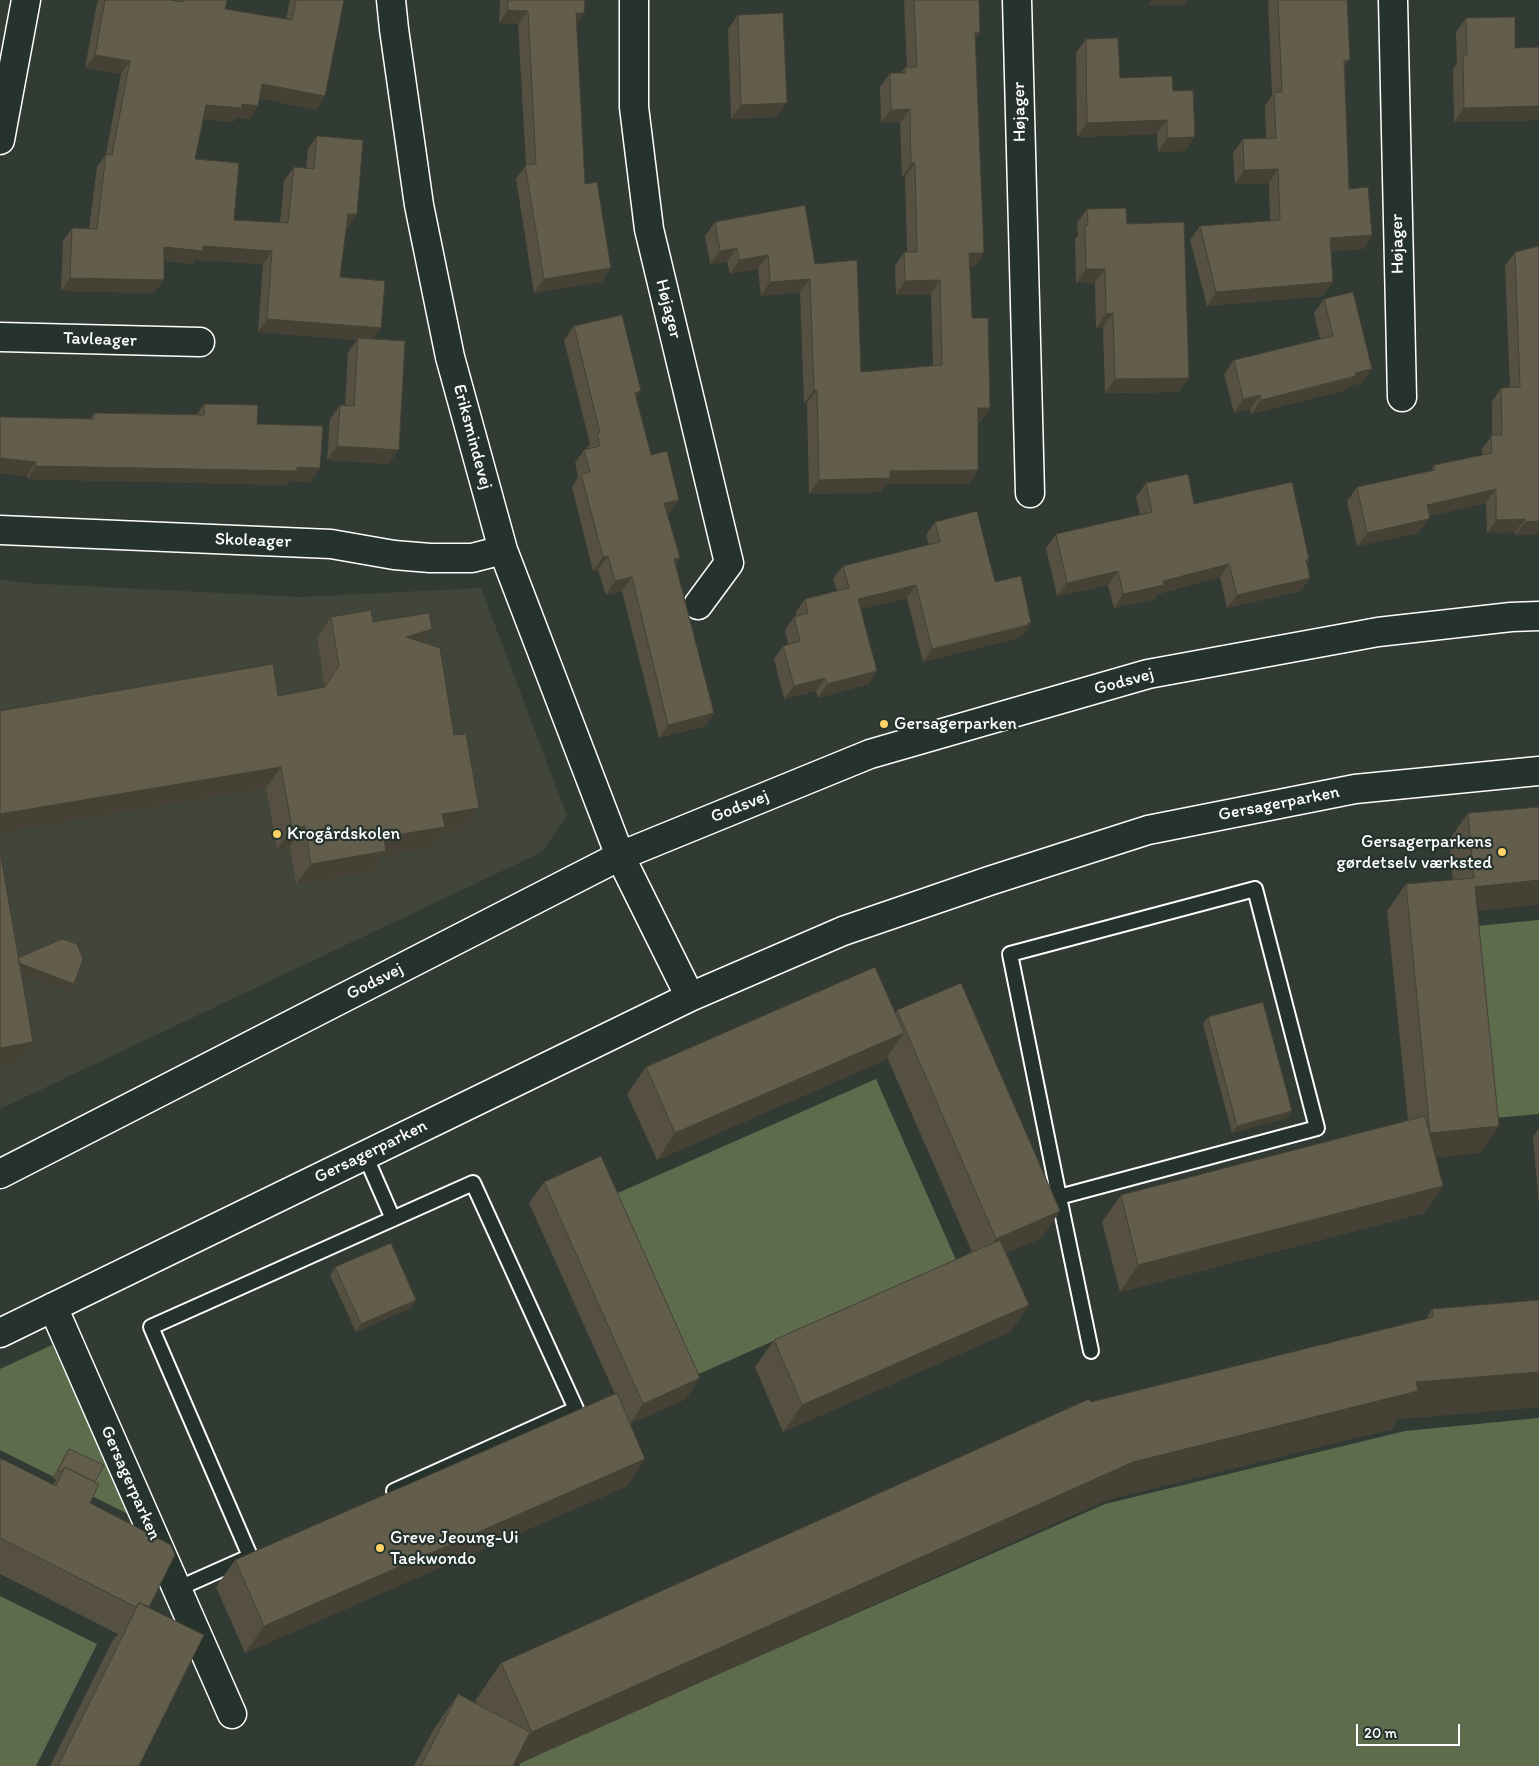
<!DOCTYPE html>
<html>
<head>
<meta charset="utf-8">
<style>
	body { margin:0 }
	#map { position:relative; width:1539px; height:1766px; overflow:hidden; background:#323b33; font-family:Itim,sans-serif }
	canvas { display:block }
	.scale { position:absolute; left:1356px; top:1724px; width:104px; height:22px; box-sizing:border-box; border:2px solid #fff; border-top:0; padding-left:6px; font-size:15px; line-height:18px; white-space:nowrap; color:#fff; -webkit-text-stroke:4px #26332d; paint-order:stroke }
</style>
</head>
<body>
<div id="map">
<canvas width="1539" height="1766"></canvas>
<div class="scale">20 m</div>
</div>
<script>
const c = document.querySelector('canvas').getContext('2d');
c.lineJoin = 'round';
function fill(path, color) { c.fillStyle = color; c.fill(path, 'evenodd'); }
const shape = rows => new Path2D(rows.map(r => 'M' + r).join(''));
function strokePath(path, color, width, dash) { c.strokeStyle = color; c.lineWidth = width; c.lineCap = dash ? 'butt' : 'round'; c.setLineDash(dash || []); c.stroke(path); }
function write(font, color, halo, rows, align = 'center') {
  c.font = font + ' Itim,sans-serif'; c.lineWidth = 4.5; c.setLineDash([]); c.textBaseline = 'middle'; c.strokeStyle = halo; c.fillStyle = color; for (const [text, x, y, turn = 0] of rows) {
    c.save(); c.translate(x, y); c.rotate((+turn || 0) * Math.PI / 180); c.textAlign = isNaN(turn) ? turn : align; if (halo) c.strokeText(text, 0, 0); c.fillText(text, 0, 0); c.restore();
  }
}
fill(shape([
	[0,579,24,583,300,597,481,588,567,816,542,852,0,1109]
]), '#41453a');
fill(shape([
	[1539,920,1539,1114,1494,1118,1476,926],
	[876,1079,956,1260,692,1377,611,1196],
	[52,1345,132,1516,0,1450,0,1369],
	[1539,1418,1539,1766,519,1766,521,1761,1105,1504,1405,1431],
	[0,1596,97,1644,36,1766,0,1766]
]), '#5e6c4e');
const lane = shape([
	[1255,889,1317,1128,1059,1197,1010,954,1255,889],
	[365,1155,393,1219],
	[1059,1197,1091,1351],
	[250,1556,151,1327,473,1183,576,1409,394,1491],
	[177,1589,249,1557]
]);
const street = shape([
	[391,0,394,29,419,205,450,357,503,550,620,856,690,997],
	[634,0,634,107,649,229,729,563,698,605],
	[1017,0,1030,493],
	[1393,0,1402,397],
	[0,140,26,0],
	[0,337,200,342],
	[0,530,331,544,394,555,430,558,472,558,503,550],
	[53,1307,232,1714],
	[0,1333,690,997,843,931,989,881,1148,830,1355,789,1539,771]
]);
const secondary = shape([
	[0,1174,620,856,870,754,1148,674,1378,632,1511,617,1539,616]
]);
strokePath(lane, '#fff', 18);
strokePath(street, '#fff', 31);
strokePath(secondary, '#fff', 31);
strokePath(lane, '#26332d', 14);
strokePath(street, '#26332d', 28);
strokePath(secondary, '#26332d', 28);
fill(shape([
	[99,0,171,0,177,1,177,0,227,0,225,9,286,19,290,0,344,0,325,96,316,110,259,98,258,106,249,119,236,117,233,122,203,119,195,159,234,220,280,223,284,181,294,167,306,168,308,149,317,136,348,228,346,227,340,277,381,328,373,339,389,464,327,460,330,419,340,405,345,406,348,352,357,340,258,332,263,264,196,260,193,264,164,261,154,293,61,291,63,241,72,228,89,229,97,167,106,154,121,74,85,68,97,3],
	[500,0,585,0,576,25,585,184,602,282,534,293,516,179,526,165,518,24,499,23],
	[904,0,979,0,980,33,975,39,975,266,970,266,972,318,981,422,978,422,978,470,969,484,886,484,881,492,809,494,807,403,804,403,800,292,761,296,758,269,730,274,727,262,710,264,705,236,715,222,815,264,861,372,933,366,931,294,896,295,895,266,904,252,907,252,905,177,902,177,900,123,881,123,880,87,890,73,901,73,905,67,907,67],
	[1268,0,1347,0,1345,67,1349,189,1372,235,1363,249,1331,251,1323,296,1207,306,1190,240,1200,226,1270,221,1269,183,1235,184,1233,153,1243,139,1266,138,1265,106,1272,95],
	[738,15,777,117,731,119,728,29],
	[1466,18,1515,48,1538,120,1454,122,1453,69,1457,63,1456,32],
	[1086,39,1120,78,1173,91,1185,151,1158,152,1157,134,1077,137,1076,53],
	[1087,209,1127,224,1189,378,1179,392,1105,393,1103,327,1096,328,1095,283,1076,283,1075,239,1078,235,1077,223],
	[1515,252,1539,534,1515,535,1515,532,1487,533,1486,503,1429,516,1418,533,1357,546,1347,501,1357,487,1431,471,1434,465,1482,455,1482,449,1492,435,1492,402,1501,388,1510,388,1505,266],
	[1324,299,1362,383,1349,386,1346,390,1251,414,1250,409,1234,413,1224,374,1234,360,1320,339,1314,313],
	[574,326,641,391,636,398,651,455,679,500,669,513,667,514,675,564,714,713,705,726,659,738,622,591,606,595,598,570,593,571,572,487,578,477,575,463,584,450,588,449,587,447,590,444,564,340],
	[204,404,257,424,320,468,310,482,290,481,287,485,27,479,27,476,0,473,0,417,90,419,94,413,197,414],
	[1146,483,1194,504,1309,559,1307,563,1310,578,1300,591,1227,608,1220,577,1158,594,1155,599,1114,608,1108,585,1057,596,1046,548,1056,534,1140,515,1136,497],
	[935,522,995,582,1031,623,1022,636,1019,638,923,662,907,598,860,609,877,671,868,684,818,698,816,691,784,699,774,659,783,646,788,644,785,630,794,617,796,616,796,612,805,599,837,591,833,579,843,566,929,545,926,535],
	[331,617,432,629,423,643,464,829,441,833,430,848,383,856,372,872,296,884,290,846,277,849,266,788,278,696,325,687,317,638],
	[1468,813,1499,1126,1480,1153,1436,1157,1443,1186,1424,1213,1120,1292,1102,1222,1121,1195,1408,1121,1387,911,1406,884,1453,880,1449,840],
	[897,1010,1060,1211,1041,1238,1006,1253,1029,1305,1010,1332,783,1432,755,1367,774,1340,972,1252,887,1057,885,1060,657,1160,627,1094,646,1067,895,1014],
	[1208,1017,1287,1118,1232,1133,1203,1024],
	[1539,1128,1539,1206,1533,1137],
	[544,1182,686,1399,630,1424,645,1459,627,1486,245,1653,216,1587,235,1560,615,1394,529,1203],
	[335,1267,416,1300,411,1308,356,1332,330,1275],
	[1539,1300,1539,1407,1398,1419,1392,1429,1106,1500,514,1766,414,1766,432,1732,458,1694,476,1704,475,1701,501,1663,1091,1402,1426,1319,1432,1309],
	[69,1449,95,1482,90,1503,149,1607,139,1766,50,1766,113,1640,118,1634,0,1574,0,1458,53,1485,56,1480,53,1478,64,1456]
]), '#555041');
fill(shape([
	[1151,0,1188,0,1184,6,1148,5],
	[508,10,528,11,518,24,499,23],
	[576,13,584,13,575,27],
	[975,33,980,33,970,46],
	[95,55,130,61,121,74,85,68],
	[1350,60,1340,74,1344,61],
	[262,84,325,96,316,110,253,97],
	[787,103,777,117,731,119,741,105],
	[242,104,258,106,249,119,236,117,233,122,197,119,206,105],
	[1539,106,1539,118,1538,120,1454,122,1464,108],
	[910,109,900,123,881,123,891,110],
	[1167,120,1157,134,1077,137,1087,123],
	[1195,137,1185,151,1158,152,1167,138],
	[911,163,915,163,905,177,902,177],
	[1278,169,1269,183,1235,184,1244,170],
	[348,214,357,214,348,228,338,227],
	[1372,235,1363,249,1320,252,1330,238],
	[203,246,272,251,263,264,196,260,193,264,155,260,164,247],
	[737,248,727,262,710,264,720,251],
	[969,253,984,253,975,266,959,267],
	[768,255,758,269,730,274,739,260],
	[611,268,602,282,534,293,544,279],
	[1086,269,1105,269,1095,283,1076,283],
	[70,278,164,280,154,293,61,291],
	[810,279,800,292,761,296,770,282],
	[940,280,931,294,896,295,905,281],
	[1333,282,1323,296,1207,306,1216,292],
	[1113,313,1103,327,1096,328,1106,314],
	[267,319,381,328,372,341,358,338,357,340,258,332],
	[1372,369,1362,383,1349,386,1346,390,1251,414,1261,400],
	[1189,378,1179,392,1105,393,1115,379],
	[814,390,817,390,807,403,804,403],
	[641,391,632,405,635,393],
	[1260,395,1250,409,1234,413,1243,399],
	[978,408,990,408,981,422,968,422],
	[337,446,399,450,389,464,327,460],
	[0,458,36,462,27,476,0,473],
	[36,466,297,467,320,468,310,482,290,481,287,485,27,479],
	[978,470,969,484,886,484,881,492,809,494,819,480,890,471],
	[1496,489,1486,503,1417,519,1427,505],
	[679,500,669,513,655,517,664,503],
	[1430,518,1418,533,1357,546,1367,533],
	[1525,519,1515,532,1487,533,1496,520],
	[1539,521,1539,534,1515,535,1525,522],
	[608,556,598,570,593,571,603,557],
	[680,558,670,572,674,559],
	[1229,564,1220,577,1158,594,1155,599,1114,608,1123,594,1163,581],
	[1118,571,1108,585,1057,596,1067,583],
	[632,577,622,591,606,595,615,581],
	[1310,578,1300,591,1227,608,1237,595],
	[916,585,907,598,848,612,858,599],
	[1031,623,1022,636,1019,638,923,662,932,649],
	[432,629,418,650,406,637],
	[877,671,868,684,818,698,827,684],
	[825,678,816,691,784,699,794,686],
	[714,713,705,726,659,738,668,725],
	[281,767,266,788,0,833,0,814],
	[479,808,464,829,441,833,430,848,383,856,372,872,296,884,311,864,384,837,442,814],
	[305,826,290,846,277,849,292,828],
	[1539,880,1539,905,1456,913,1475,887],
	[12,961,74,984,69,991,7,968],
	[904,1033,885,1060,657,1160,675,1133],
	[33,1042,18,1063,0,1066,0,1048],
	[1292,1111,1287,1118,1232,1133,1237,1126],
	[1499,1126,1480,1153,1412,1160,1430,1133],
	[1443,1186,1424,1213,1120,1292,1138,1265],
	[1060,1211,1041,1238,978,1265,996,1239],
	[416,1300,411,1308,356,1332,361,1324],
	[1029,1305,1010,1332,783,1432,802,1405],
	[1539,1372,1539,1407,1398,1419,1392,1429,1106,1500,514,1766,509,1766,532,1732,1133,1462,1416,1382],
	[700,1378,686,1399,629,1425,643,1404],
	[645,1459,627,1486,245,1653,264,1626]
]), '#454135');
const building = shape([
	[105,0,171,0,183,2,184,0,227,0,225,9,292,20,296,0,344,0,325,96,262,84,258,106,242,104,242,108,206,105,195,159,239,163,234,220,288,223,294,167,314,169,317,136,363,140,357,214,348,214,340,277,385,281,381,328,267,319,272,251,203,246,203,251,164,247,164,280,70,278,72,228,97,229,106,154,112,155,130,61,95,55,105,0],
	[508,0,585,0,584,13,576,13,585,184,597,182,611,268,544,279,525,165,536,164,528,11,508,10,508,0],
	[914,0,979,0,980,33,975,33,984,253,969,253,972,318,988,318,990,408,978,408,978,470,890,471,890,478,819,480,817,390,814,390,810,279,770,282,768,255,739,260,737,248,720,251,715,222,805,205,815,264,857,260,861,372,942,365,940,280,905,281,904,252,917,252,915,163,911,163,910,109,891,110,890,73,906,73,905,67,917,67,914,0],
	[1278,0,1347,0,1350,60,1344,61,1349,189,1368,187,1372,235,1330,238,1333,282,1216,292,1200,226,1280,220,1278,169,1244,170,1243,139,1276,138,1274,92,1282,92,1278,0],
	[783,13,787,103,741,105,738,15,783,13],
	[1515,17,1515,48,1539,47,1539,106,1464,108,1463,55,1467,55,1466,18,1515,17],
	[1118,38,1120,78,1172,76,1173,91,1193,90,1195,137,1167,138,1167,120,1087,123,1086,39,1118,38],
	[1126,208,1127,224,1184,222,1189,378,1115,379,1113,313,1106,314,1105,269,1086,269,1085,225,1088,225,1087,209,1126,208],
	[1539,246,1539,521,1525,522,1525,519,1496,520,1496,489,1427,505,1430,518,1428,519,1367,533,1357,487,1435,470,1434,465,1492,453,1491,435,1502,435,1501,388,1520,387,1515,252,1539,246],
	[1353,292,1372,369,1355,373,1356,376,1261,400,1260,395,1243,399,1234,360,1333,336,1324,299,1353,292],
	[622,315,641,391,635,393,651,455,667,451,679,500,664,503,680,558,674,559,714,713,668,725,632,577,615,581,608,556,603,557,581,474,590,472,584,450,600,446,597,433,600,433,574,326,622,315],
	[358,338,405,341,399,450,337,446,340,405,354,406,358,338],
	[204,404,258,405,257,424,323,426,320,468,297,467,297,471,36,466,36,462,0,458,0,417,94,419,94,413,204,415,204,404],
	[1188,474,1194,504,1292,482,1309,559,1306,560,1310,578,1237,595,1229,564,1163,581,1164,585,1123,594,1118,571,1067,583,1056,534,1152,512,1146,483,1188,474],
	[977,511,995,582,1021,576,1031,623,1028,623,1028,625,932,649,916,585,858,599,877,671,827,684,825,678,794,686,783,646,800,641,794,617,808,613,805,599,849,588,843,566,940,542,935,522,977,511],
	[371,610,373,622,429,613,432,629,406,637,440,648,454,735,466,734,479,808,442,814,445,827,384,837,386,851,311,864,305,826,292,828,281,767,0,814,0,711,273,664,278,696,325,687,339,666,331,617,371,610],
	[1539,807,1539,880,1475,887,1499,1126,1430,1133,1406,884,1474,878,1468,813,1539,807],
	[0,851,33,1042,0,1048,0,851],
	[62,939,77,944,83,959,74,984,19,963,18,958,62,939],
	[875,967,904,1033,675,1133,646,1067,875,967],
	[961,983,1060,1211,996,1239,897,1010,961,983],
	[1263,1002,1292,1111,1237,1126,1208,1017,1263,1002],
	[1425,1116,1443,1186,1138,1265,1121,1195,1425,1116],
	[601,1156,700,1378,643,1404,544,1182,601,1156],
	[1000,1240,1029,1305,802,1405,774,1340,1000,1240],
	[391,1243,416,1300,361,1324,335,1267,391,1243],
	[1539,1300,1539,1372,1416,1382,1418,1391,1133,1462,532,1732,501,1663,1089,1399,1091,1402,1433,1317,1432,1309,1539,1300],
	[617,1393,645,1459,264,1626,235,1560,617,1393],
	[69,1449,104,1465,95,1482,65,1467,61,1472,58,1471,69,1449],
	[0,1458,56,1486,65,1467,99,1484,90,1503,171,1545,175,1555,149,1607,139,1603,136,1607,0,1538,0,1458],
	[139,1603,204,1635,139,1766,58,1766,139,1603],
	[458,1694,530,1732,513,1766,421,1766,458,1694]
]);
fill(building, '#635d4c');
strokePath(building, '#454135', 1);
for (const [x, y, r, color] of [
	[884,724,5,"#ffd166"],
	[277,834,5,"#ffd166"],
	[1502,852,5,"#ffd166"],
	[380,1548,5,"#ffd166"]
]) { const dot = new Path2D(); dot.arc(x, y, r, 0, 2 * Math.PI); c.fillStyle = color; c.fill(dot); strokePath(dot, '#26332d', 2); }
write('18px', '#fff', '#26332d', [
	["Højager",1020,112,-91],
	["Højager",1398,244,-91],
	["Højager",668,309,76],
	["Tavleager",100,340,2],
	["Eriksmindevej",472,437,75],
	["Skoleager",253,541,2],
	["Godsvej",1124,682,-15],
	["Gersagerparken",1279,804,-11],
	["Godsvej",740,807,-22],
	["Godsvej",375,982,-27],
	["Gersagerparken",371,1152,-26],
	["Gersagerparken",130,1483,66]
]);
write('18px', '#fff', '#26332d', [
	["Gersagerparken",894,724],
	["Krogårdskolen",287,834],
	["Gersagerparkens",1492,842,"right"],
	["gørdetselv værksted",1492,863,"right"],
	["Greve Jeoung-Ui",390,1538],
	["Taekwondo",390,1559]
], 'left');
</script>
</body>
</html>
